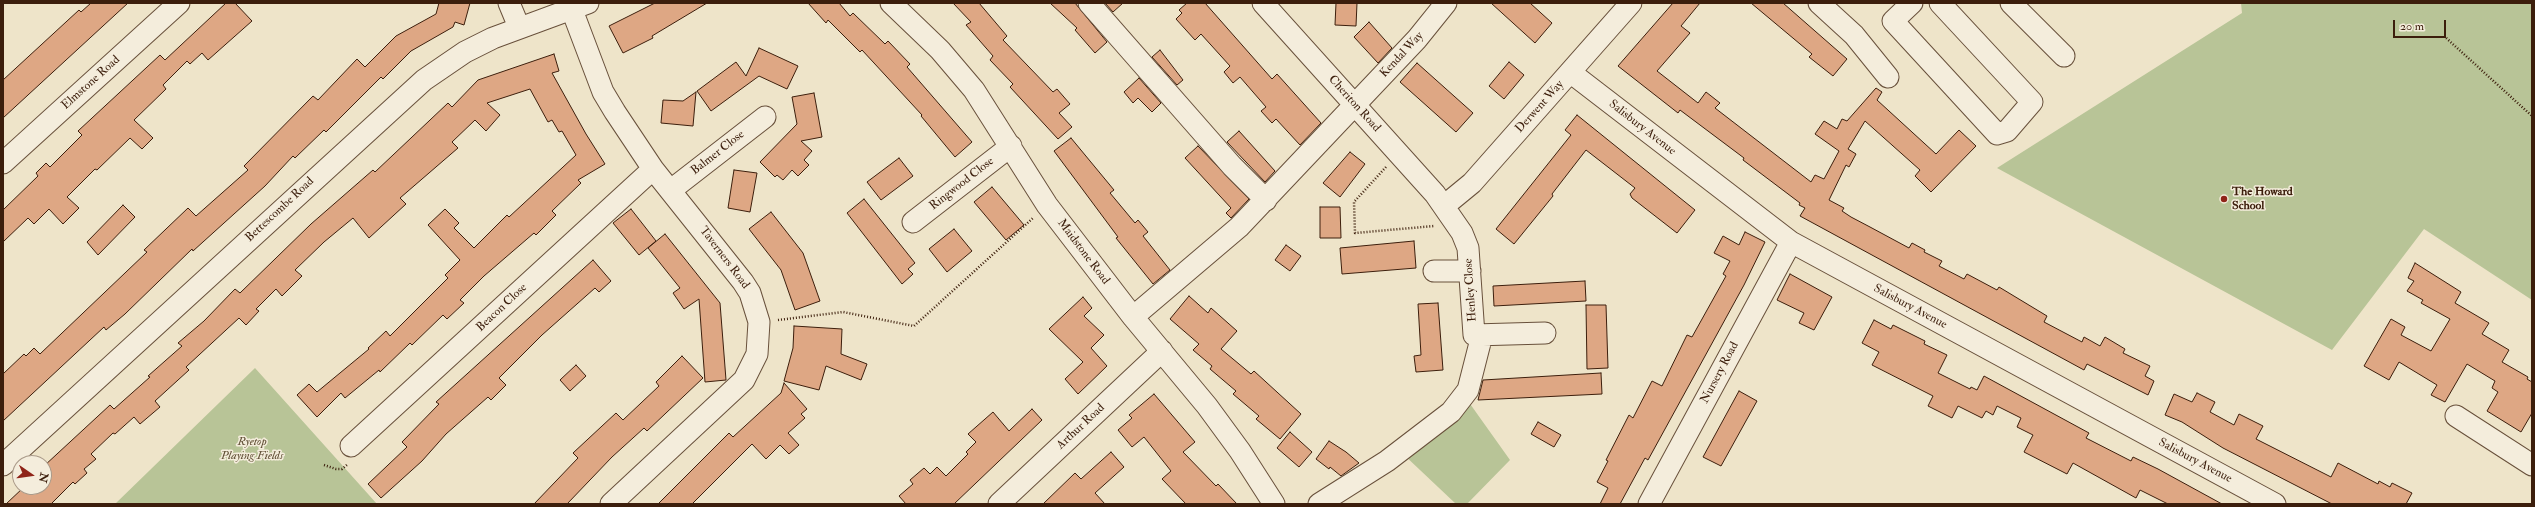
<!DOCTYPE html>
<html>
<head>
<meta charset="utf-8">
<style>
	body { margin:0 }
	#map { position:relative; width:2535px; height:507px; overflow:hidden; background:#eee4c9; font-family:"IM FELL Double Pica",serif }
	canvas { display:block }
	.frame { position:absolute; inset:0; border:4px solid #3c1e0c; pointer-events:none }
	.north { position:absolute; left:12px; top:455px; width:40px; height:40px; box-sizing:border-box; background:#f4eddc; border:1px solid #aa9a89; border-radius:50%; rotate:103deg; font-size:11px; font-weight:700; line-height:16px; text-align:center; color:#3c1e0c }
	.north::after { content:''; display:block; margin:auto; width:14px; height:18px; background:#8f2418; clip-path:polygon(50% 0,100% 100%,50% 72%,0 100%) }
	.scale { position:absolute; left:2393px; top:20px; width:53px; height:18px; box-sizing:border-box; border:2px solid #3c1e0c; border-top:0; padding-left:5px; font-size:12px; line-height:14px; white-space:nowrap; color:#3c1e0c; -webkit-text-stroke:3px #f4eddc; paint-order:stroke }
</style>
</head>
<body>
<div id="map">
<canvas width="2535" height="507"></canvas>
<div class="frame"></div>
<div class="north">N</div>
<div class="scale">20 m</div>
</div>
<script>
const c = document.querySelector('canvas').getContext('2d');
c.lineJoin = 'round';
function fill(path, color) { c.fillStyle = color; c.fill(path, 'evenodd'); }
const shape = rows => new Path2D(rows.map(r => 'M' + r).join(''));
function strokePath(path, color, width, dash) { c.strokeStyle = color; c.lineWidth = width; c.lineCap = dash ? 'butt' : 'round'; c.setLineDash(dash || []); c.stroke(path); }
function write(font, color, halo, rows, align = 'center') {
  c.font = font + ' "IM FELL Double Pica",serif'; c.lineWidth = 3; c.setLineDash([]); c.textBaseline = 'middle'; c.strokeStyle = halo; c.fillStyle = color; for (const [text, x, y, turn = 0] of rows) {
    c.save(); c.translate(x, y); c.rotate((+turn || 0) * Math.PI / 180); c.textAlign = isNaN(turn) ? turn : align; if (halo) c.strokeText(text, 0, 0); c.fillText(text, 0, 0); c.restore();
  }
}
fill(shape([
	[2241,3,2532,3,2532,300,2424,229,2332,350,1997,168,2242,13],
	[255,368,377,504,115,504],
	[1468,401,1510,460,1467,504,1456,504,1402,453]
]), '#b8c497');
const building = shape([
	[91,3,128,3,3,118,3,80,79,10,81,12,91,3],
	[226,3,235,3,252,21,208,60,202,53,190,64,187,61,163,85,166,89,134,120,153,138,142,149,130,138,97,170,95,169,67,197,79,208,63,224,49,209,34,224,28,218,3,242,3,210,38,176,36,173,46,163,50,167,82,135,78,131,160,55,165,60,226,3],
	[439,3,470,3,464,25,455,22,453,27,411,51,383,79,381,77,326,132,324,130,295,158,293,156,265,186,193,251,192,249,125,314,106,330,104,327,3,421,3,374,24,354,26,356,34,348,40,354,147,252,144,250,188,208,196,216,248,170,244,166,313,96,318,100,357,59,365,67,396,36,436,14,439,3],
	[655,3,707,3,652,36,653,38,623,53,609,26,655,3],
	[808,3,839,3,850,16,853,13,885,44,888,41,910,64,907,67,972,142,955,157,921,116,922,115,862,50,860,52,828,20,826,23,808,3],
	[953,3,979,3,1007,36,1003,40,1053,92,1057,89,1070,104,1059,113,1072,127,1058,139,1010,87,1013,84,990,60,993,56,966,25,971,22,953,3],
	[1050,3,1075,3,1107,42,1095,53,1075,30,1077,28,1050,3],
	[1105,3,1123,3,1113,12,1105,3],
	[1187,3,1205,3,1272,79,1277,74,1321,123,1300,145,1276,119,1272,123,1261,111,1266,107,1240,77,1233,83,1224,72,1230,66,1201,34,1195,40,1176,19,1182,13,1179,10,1187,3],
	[1336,3,1357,3,1356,26,1335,25,1336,3],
	[1491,3,1530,3,1552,23,1535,43,1491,3],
	[1673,3,1700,3,1681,26,1690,33,1657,71,1698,103,1706,92,1720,103,1715,108,1811,182,1815,175,1824,179,1839,151,1815,134,1824,121,1837,129,1842,119,1847,121,1876,88,1882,92,1877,100,1936,154,1959,130,1976,146,1931,192,1915,176,1920,170,1865,121,1848,149,1856,154,1849,167,1846,165,1829,200,1844,208,1842,211,1851,217,1870,227,1909,248,1912,243,1925,250,1924,252,1942,261,1939,266,1964,279,1967,274,1997,290,1999,287,2047,316,2044,322,2082,342,2084,337,2100,346,2105,337,2125,349,2123,353,2150,366,2145,376,2154,381,2148,395,2087,364,2084,370,1800,216,1805,208,1799,205,1800,203,1743,160,1744,158,1680,110,1678,113,1618,66,1673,3],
	[1751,3,1783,3,1847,59,1833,76,1809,57,1812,54,1751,3],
	[1369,22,1392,48,1378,63,1354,37,1369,22],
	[759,48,798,66,787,89,759,76,711,111,697,91,736,62,746,76,759,48],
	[1160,50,1183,80,1177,85,1152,57,1160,50],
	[554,54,559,71,552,73,586,134,605,164,578,180,581,183,552,211,556,215,536,235,534,233,484,276,460,300,464,303,447,319,443,315,412,345,410,343,380,372,379,370,345,398,341,393,317,417,297,395,309,384,317,392,369,349,368,348,386,331,390,336,448,278,445,275,460,260,428,225,445,209,459,223,454,228,474,248,507,215,509,217,576,155,562,131,559,132,552,120,548,122,530,89,487,103,500,115,486,131,475,120,452,142,458,148,400,198,406,204,369,238,353,218,324,242,295,270,302,276,282,296,276,289,256,309,259,311,246,325,239,318,186,367,189,370,155,401,160,407,140,424,134,417,115,434,113,433,91,454,96,459,84,469,87,473,75,484,73,482,51,504,6,504,24,487,44,487,44,466,110,405,114,409,150,377,148,376,182,346,178,343,204,321,235,289,240,293,311,224,373,170,375,172,448,103,452,107,478,80,554,54],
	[1509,62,1524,75,1504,99,1489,86,1509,62],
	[1417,63,1473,113,1456,132,1400,82,1417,63],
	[1139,78,1161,103,1152,112,1138,98,1133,103,1124,92,1139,78],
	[696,92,693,126,661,123,663,100,683,101,696,92],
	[814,93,822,137,801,141,812,151,804,160,809,165,798,176,792,170,783,180,777,175,775,177,760,162,797,124,792,97,814,93],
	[1577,115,1695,210,1677,233,1632,198,1630,194,1635,188,1586,150,1552,194,1553,196,1514,244,1496,229,1571,135,1565,130,1577,115],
	[1239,131,1275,171,1265,182,1227,142,1239,131],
	[1071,138,1114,190,1110,193,1135,223,1138,220,1148,232,1143,236,1170,270,1153,284,1116,238,1118,237,1054,151,1071,138],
	[1198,146,1249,199,1231,218,1226,213,1231,208,1185,158,1198,146],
	[1350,152,1365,164,1340,197,1323,183,1350,152],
	[899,158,913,176,881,200,867,182,899,158],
	[734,170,757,173,750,212,728,208,734,170],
	[992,187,1024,225,1006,240,974,202,992,187],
	[864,199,915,263,908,269,913,274,902,284,847,213,864,199],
	[123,205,135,217,98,255,87,242,123,205],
	[1320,207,1340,207,1341,238,1320,238,1320,207],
	[631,209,656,241,639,255,613,223,631,209],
	[771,212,803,253,820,301,795,310,781,270,749,229,771,212],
	[954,229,972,251,947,272,929,249,954,229],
	[1745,232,1765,242,1744,285,1648,460,1645,458,1620,504,1600,504,1608,488,1597,482,1608,461,1606,460,1629,415,1633,418,1652,381,1662,386,1687,335,1692,337,1726,276,1723,274,1730,261,1714,253,1723,236,1739,245,1745,232],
	[665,234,720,303,726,380,705,382,699,299,684,309,673,293,680,288,648,248,665,234],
	[1414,241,1416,268,1342,274,1340,248,1414,241],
	[1286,245,1301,256,1290,271,1275,260,1286,245],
	[593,260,611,281,599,292,595,288,542,335,499,378,506,385,491,400,488,397,446,434,422,461,381,498,368,484,407,447,402,442,439,404,436,402,593,260],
	[2415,263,2461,292,2455,303,2489,323,2482,334,2509,350,2502,362,2528,377,2527,379,2532,382,2532,413,2521,432,2487,411,2498,392,2492,388,2495,381,2467,364,2445,402,2431,395,2437,385,2399,362,2389,380,2364,366,2391,319,2405,327,2401,335,2431,351,2450,319,2421,303,2423,300,2407,291,2414,281,2408,278,2415,263],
	[1790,274,1832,297,1814,330,1799,323,1804,313,1777,300,1790,274],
	[1585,281,1586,301,1494,306,1493,286,1585,281],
	[1189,296,1208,313,1211,308,1237,331,1221,349,1251,374,1254,371,1301,414,1280,439,1256,419,1259,416,1233,394,1236,391,1210,369,1212,366,1193,350,1199,344,1170,319,1189,296],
	[1083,297,1092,308,1084,316,1104,335,1091,348,1107,366,1078,394,1065,379,1083,362,1049,329,1083,297],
	[1438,303,1443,370,1416,372,1414,356,1421,355,1418,304,1438,303],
	[1586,305,1606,305,1608,368,1587,369,1586,305],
	[1874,320,1891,329,1893,325,1925,341,1924,344,1947,355,1938,373,1970,389,1971,387,1977,390,1984,376,2089,433,2086,438,2131,461,2133,457,2158,469,2222,504,2168,504,2140,490,2136,498,2073,463,2067,474,2024,452,2033,435,2017,427,2021,418,1997,406,1993,415,1986,411,1982,418,1958,406,1952,418,1928,406,1933,396,1872,365,1879,352,1862,343,1874,320],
	[794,326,842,329,841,354,867,364,861,380,826,366,819,390,784,381,793,348,794,326],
	[682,356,703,378,647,431,644,428,612,457,567,504,534,504,578,458,573,453,616,413,623,420,659,386,656,382,682,356],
	[576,365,586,376,570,391,560,380,576,365],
	[1601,373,1602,394,1478,400,1483,380,1601,373],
	[784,383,807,409,801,414,805,418,788,433,799,445,789,454,780,445,766,459,752,444,692,504,658,504,729,433,733,437,781,393,784,383],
	[1739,391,1757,401,1721,466,1703,457,1739,391],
	[2197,393,2215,402,2210,412,2234,425,2239,414,2263,426,2256,439,2331,477,2338,463,2378,484,2379,481,2390,487,2392,483,2412,493,2406,504,2332,504,2223,448,2182,422,2165,415,2174,394,2192,402,2197,393],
	[1154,394,1195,442,1183,452,1216,486,1218,484,1237,504,1186,504,1162,479,1171,471,1144,437,1132,447,1118,430,1132,418,1129,415,1154,394],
	[1032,409,1042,420,954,504,906,504,899,496,913,484,910,480,924,468,930,474,937,467,946,476,968,454,966,452,976,442,968,434,993,412,1009,431,1032,409],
	[1538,422,1561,435,1554,447,1531,434,1538,422],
	[1290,432,1312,452,1299,467,1277,448,1290,432],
	[1329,441,1346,452,1359,463,1341,476,1330,467,1329,469,1316,459,1329,441],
	[1111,452,1124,467,1095,493,1105,504,1043,504,1075,473,1081,479,1111,452]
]);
fill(building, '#dea784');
strokePath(building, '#3c1e0c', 1);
const minor = shape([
	[509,3,519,27],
	[891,3,940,50,974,90,1047,205,1133,317,1207,406,1240,451,1274,504],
	[1089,3,1232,166,1266,200],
	[1263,3,1435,194,1462,233,1468,248,1474,335,1545,333],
	[1819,3,1854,35,1888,77],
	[1912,3,1893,21,1997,134,2007,131,2032,102,1940,3],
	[2011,3,2064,56],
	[572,10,603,92,615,112,653,169,743,282,750,293,759,322,757,354,744,380,611,504],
	[1570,72,1791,242,2275,504],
	[3,163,179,3],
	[671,190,765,117],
	[1444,206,1472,183,1631,3],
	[913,222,1011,146],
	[1434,271,1470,271],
	[1133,317,1239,227,1417,39,1446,3],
	[2456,416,2532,465],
	[351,446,653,169],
	[3,465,424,80,465,52,493,38,588,3],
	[999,504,1162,351],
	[1319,504,1387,461,1451,412,1468,390,1482,335],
	[1649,504,1791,242]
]);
strokePath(minor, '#68503b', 23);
strokePath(shape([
	[2444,36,2532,116],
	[1386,167,1354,202,1355,233,1434,226],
	[778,320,843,312,914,326,1033,218],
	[324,465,336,469,342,469,348,464]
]), '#3c1e0c', 2.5, [1, 2]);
strokePath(minor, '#f4eddc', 21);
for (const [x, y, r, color] of [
	[2224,199,4,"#8f2418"]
]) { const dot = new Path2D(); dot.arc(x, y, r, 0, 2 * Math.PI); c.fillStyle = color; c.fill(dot); strokePath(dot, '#f4eddc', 1.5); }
write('12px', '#3c1e0c', '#f4eddc', [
	["Kendal Way",1402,55,-47],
	["Elmstone Road",91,83,-42],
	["Cheriton Road",1354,104,48],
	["Derwent Way",1540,107,-48],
	["Salisbury Avenue",1642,128,38],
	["Balmer Close",718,153,-38],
	["Ringwood Close",962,184,-38],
	["Bettescombe Road",280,210,-43],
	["Maidstone Road",1083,252,53],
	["Taverners Road",724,258,53],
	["Henley Close",1471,290,-94],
	["Salisbury Avenue",1910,307,28],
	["Beacon Close",502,308,-43],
	["Nursery Road",1720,373,-62],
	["Arthur Road",1081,427,-43],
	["Salisbury Avenue",2195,461,28]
]);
write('bold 12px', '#3c1e0c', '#f4eddc', [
	["The Howard",2232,192],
	["School",2232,206]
], 'left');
write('italic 12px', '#615036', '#f4eddc', [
	["Ryetop",252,442],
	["Playing Fields",252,456]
]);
</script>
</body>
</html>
